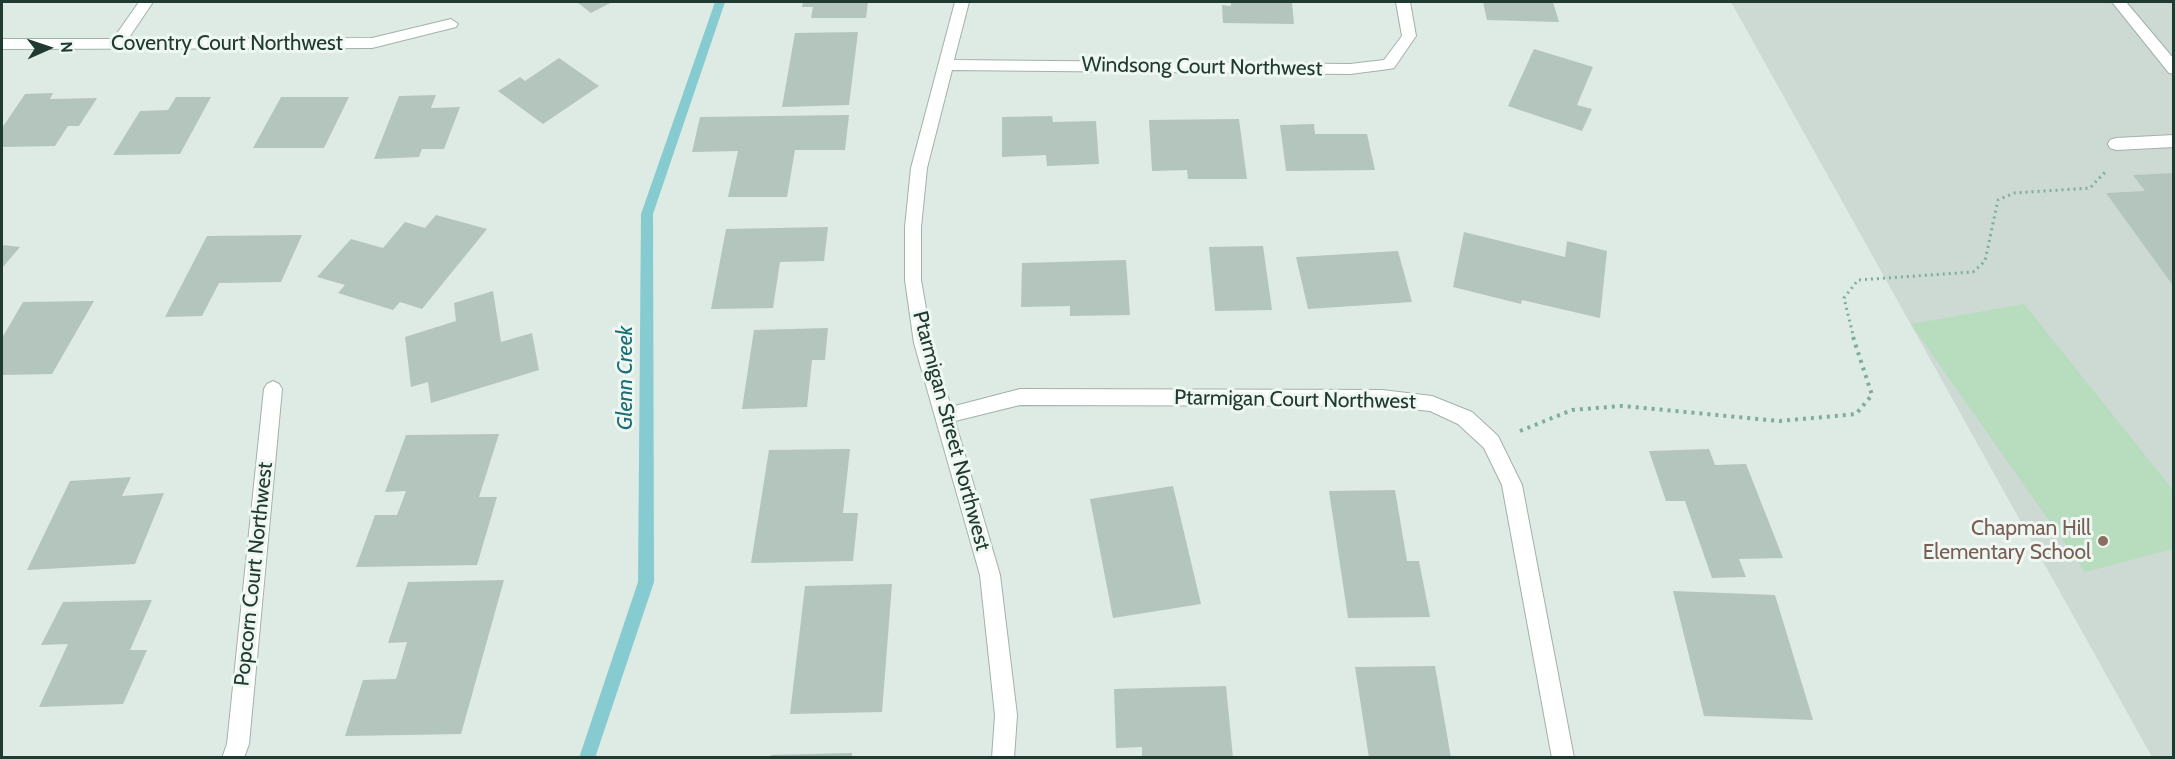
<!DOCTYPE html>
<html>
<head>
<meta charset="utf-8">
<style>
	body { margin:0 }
	#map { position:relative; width:2175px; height:759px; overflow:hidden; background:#deeae4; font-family:Cabin,sans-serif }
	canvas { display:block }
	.frame { position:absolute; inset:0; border:3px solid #203a31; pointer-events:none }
	.north { position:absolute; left:18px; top:18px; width:60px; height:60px; -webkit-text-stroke:4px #eff7f2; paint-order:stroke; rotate:87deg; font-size:16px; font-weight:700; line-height:24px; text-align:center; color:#203a31 }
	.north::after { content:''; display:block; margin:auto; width:21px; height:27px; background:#203a31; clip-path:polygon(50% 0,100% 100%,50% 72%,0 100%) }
</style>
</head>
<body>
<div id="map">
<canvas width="2175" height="759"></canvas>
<div class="frame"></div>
<div class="north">N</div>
</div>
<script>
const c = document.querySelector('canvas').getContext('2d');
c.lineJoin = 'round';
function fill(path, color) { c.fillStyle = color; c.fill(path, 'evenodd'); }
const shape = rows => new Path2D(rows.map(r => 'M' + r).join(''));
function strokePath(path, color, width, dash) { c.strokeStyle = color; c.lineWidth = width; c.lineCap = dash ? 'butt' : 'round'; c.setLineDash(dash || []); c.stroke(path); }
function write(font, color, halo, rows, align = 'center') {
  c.font = font + ' Cabin,sans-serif'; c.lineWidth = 6; c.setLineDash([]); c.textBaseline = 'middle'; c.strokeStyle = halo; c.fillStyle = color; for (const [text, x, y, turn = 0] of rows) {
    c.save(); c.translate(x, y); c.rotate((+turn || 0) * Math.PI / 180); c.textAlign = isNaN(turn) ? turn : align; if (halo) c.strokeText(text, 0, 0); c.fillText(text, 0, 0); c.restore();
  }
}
fill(shape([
	[1731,2,2173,2,2173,757,2152,757]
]), '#cddad3');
fill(shape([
	[2024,304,2173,490,2173,549,2085,572,1911,324]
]), '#b7dcbe');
fill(shape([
	[715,2,725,2,653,214,654,582,595,758,579,758,638,582,641,214,715,2]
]), '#85cbd0');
fill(shape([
	[577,2,612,2,591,13],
	[803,2,868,2,866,18,811,18,813,7,802,7],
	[1231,2,1292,2,1294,24,1223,23,1222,5,1231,6],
	[1483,2,1553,2,1559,22,1487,20],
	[858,32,849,105,782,107,795,33],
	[1534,49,1593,67,1577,105,1592,109,1582,131,1508,106],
	[559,58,599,86,543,124,498,91,520,77,525,81],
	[53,93,50,99,97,98,79,126,68,126,55,146,2,147,2,128,25,94],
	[436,95,431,108,460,107,444,149,422,149,419,157,374,159,399,96],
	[176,97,211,97,180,154,113,155,140,111,168,110],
	[281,97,349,97,324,148,253,148],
	[849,115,845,150,795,150,787,197,728,197,738,151,692,152,700,117],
	[1052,116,1053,122,1096,121,1099,164,1047,166,1046,155,1002,157,1002,117],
	[1239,119,1247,179,1188,179,1187,170,1152,171,1149,120],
	[1314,124,1315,134,1367,134,1375,170,1286,171,1280,125],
	[2174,173,2174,287,2106,193,2145,191,2133,175],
	[436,215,487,229,422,309,400,302,393,310,338,293,345,285,317,277,351,239,383,248,405,222,425,228],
	[828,227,824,261,780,262,773,308,711,309,726,229],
	[1464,232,1565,257,1567,241,1607,251,1600,318,1522,300,1521,304,1453,287],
	[302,235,281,282,219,283,202,316,165,317,207,236],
	[2,245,20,247,2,268],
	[1263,246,1272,310,1215,311,1209,247],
	[1398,251,1412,302,1308,309,1296,257],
	[1126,260,1130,315,1070,316,1070,306,1021,307,1022,263],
	[493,291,501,342,532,333,539,370,431,403,428,382,411,387,405,337,456,321,454,303],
	[94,301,52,374,2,375,2,338,23,302],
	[828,328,825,360,812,360,807,407,742,409,754,330],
	[499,434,479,497,497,497,477,565,356,567,375,515,397,515,406,491,385,492,406,435],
	[850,449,843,513,858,513,853,561,751,563,769,450],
	[1709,449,1715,465,1746,464,1783,558,1739,559,1746,577,1712,578,1685,501,1666,501,1649,451],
	[131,477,122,496,164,493,135,564,27,570,70,481],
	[1173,486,1201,604,1113,618,1090,499],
	[1395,490,1407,561,1419,561,1430,617,1348,618,1329,491],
	[504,580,461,734,345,736,363,680,396,679,407,642,388,643,408,582],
	[892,584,882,712,790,714,805,586],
	[1673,591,1775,595,1813,720,1704,716],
	[152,600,130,650,147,650,123,704,39,707,68,644,41,645,63,602],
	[1435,666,1451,758,1369,758,1355,667],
	[1226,686,1233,758,1142,758,1142,747,1116,748,1114,689],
	[852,753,852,758,771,758,771,755]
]), '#b4c5bd');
const lane = shape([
	[2112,2,2126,2,2174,59,2174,74,2169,73,2112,2],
	[2174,135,2174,147,2116,150,2110,148,2108,144,2110,140,2116,138,2174,135]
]);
const street = shape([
	[139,2,153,2,128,39,372,38,451,19,458,24,456,27,372,48,2,49,2,39,113,39,139,2],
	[955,2,969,2,954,60,1350,64,1384,60,1402,36,1396,2,1410,2,1416,36,1394,68,1389,69,1350,74,952,70,927,168,921,227,921,280,932,343,951,407,1020,389,1382,390,1432,396,1472,412,1498,436,1522,485,1574,758,1552,758,1502,485,1484,448,1458,424,1430,411,1382,406,1020,405,955,421,1000,575,1017,715,1014,758,992,758,995,715,980,575,914,343,905,280,905,227,911,168,955,2],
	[273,381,279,384,282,389,249,744,244,758,222,758,227,744,264,389,267,384,273,381]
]);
strokePath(lane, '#a1b2ab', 2);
strokePath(street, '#a1b2ab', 2);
strokePath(shape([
	[1854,339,1844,298,1858,280,1973,272,1985,261,1998,200,2014,193,2090,188,2107,170]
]), '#7eae9b', 3, [2, 4]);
strokePath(shape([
	[1520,431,1572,410,1622,406,1780,421,1856,414,1872,395,1853,337]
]), '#7eae9b', 4, [3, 5]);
fill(lane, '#fff');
fill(street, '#fff');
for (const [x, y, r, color] of [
	[2103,541,6,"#8d6e63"]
]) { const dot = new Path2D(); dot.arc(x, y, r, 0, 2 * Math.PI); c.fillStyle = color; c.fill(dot); strokePath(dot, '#eff7f2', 2); }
write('21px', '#203a31', '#eff7f2', [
	["Coventry Court Northwest",227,44],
	["Windsong Court Northwest",1202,67,1],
	["Ptarmigan Court Northwest",1295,400,1],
	["Ptarmigan Street Northwest",951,431,75],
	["Popcorn Court Northwest",254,574,-84]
]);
write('21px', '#785e54', '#eff7f2', [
	["Chapman Hill",2091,529],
	["Elementary School",2091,553]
], 'right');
write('italic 22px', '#1a6e75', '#eff7f2', [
	["Glenn Creek",626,378,-90]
]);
</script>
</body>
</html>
